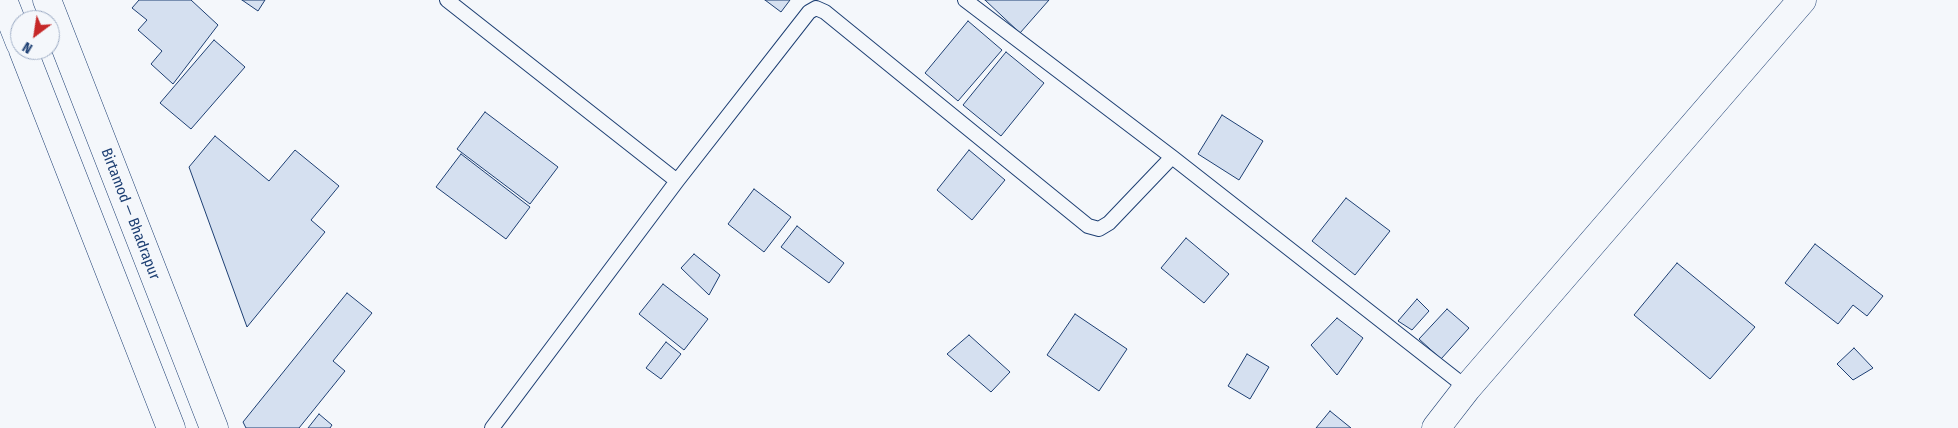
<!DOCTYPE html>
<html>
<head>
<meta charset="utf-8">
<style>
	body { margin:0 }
	#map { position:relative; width:1958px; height:428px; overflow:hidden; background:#f4f7fb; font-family:"Fira Sans Condensed",sans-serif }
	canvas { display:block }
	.north { position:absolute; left:10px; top:10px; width:50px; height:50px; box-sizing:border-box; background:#f4f7fb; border:1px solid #9eadc5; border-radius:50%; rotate:211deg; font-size:14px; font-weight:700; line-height:20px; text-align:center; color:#1d3f73 }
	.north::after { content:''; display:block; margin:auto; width:18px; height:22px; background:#c62828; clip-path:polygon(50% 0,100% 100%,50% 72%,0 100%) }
</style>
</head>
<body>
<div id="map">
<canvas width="1958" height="428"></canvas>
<div class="north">N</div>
</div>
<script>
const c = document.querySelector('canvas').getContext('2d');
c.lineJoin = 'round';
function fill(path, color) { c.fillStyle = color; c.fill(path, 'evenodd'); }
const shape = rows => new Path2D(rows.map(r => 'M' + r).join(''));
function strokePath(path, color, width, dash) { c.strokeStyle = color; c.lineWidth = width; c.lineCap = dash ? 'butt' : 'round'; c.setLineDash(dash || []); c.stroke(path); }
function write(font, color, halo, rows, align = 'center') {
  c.font = font + ' "Fira Sans Condensed",sans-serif'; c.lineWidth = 4; c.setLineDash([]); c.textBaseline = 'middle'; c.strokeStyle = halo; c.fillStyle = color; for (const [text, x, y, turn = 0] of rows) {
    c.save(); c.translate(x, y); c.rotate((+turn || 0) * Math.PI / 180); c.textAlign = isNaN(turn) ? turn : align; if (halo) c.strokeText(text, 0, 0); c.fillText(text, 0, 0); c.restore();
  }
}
const building = shape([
	[139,0,191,0,218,25,173,84,151,64,162,51,138,30,147,20,132,8,139,0],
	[242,0,265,0,258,11,242,0],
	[765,0,790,0,781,12,765,0],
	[985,0,1049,0,1020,33,985,0],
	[968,21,1002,50,958,101,925,73,968,21],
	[214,40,245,67,191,129,160,103,214,40],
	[1006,52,1044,83,1001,136,963,105,1006,52],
	[485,112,558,167,530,204,457,149,485,112],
	[1222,115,1263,141,1239,180,1198,154,1222,115],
	[215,136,269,181,295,150,339,186,311,220,325,232,247,327,189,167,215,136],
	[969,150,1005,180,972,220,937,190,969,150],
	[461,154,530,207,506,239,436,187,461,154],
	[754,189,791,217,764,252,728,224,754,189],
	[1346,198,1390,231,1355,275,1312,241,1346,198],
	[797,226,844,263,829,283,781,247,797,226],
	[1186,238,1229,274,1204,303,1161,268,1186,238],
	[1815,244,1883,296,1867,316,1853,305,1838,324,1785,283,1815,244],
	[694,254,720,275,709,295,681,268,694,254],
	[1677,263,1755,327,1710,379,1634,315,1677,263],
	[663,284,708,319,684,350,639,314,663,284],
	[347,293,372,313,333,361,345,371,299,428,246,428,243,422,347,293],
	[1417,299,1429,311,1412,330,1398,321,1417,299],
	[1447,309,1469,328,1441,359,1419,339,1447,309],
	[1075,314,1127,349,1099,391,1047,355,1075,314],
	[1337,318,1363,338,1337,375,1311,345,1337,318],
	[969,335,1010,372,991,392,947,354,969,335],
	[666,342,681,354,661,379,646,368,666,342],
	[1854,348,1873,368,1853,380,1837,364,1854,348],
	[1247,354,1269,367,1250,399,1228,386,1247,354],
	[1330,411,1351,428,1316,428,1330,411],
	[319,414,332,425,330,428,308,428,319,414]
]);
fill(building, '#d5e0f0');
strokePath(building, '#1d3f73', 1);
const service = shape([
	[447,0,677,181],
	[965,0,1172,157,1467,388],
	[492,428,677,181,809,12,816,8,825,12,1088,226,1099,229,1109,223,1172,157]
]);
const tertiary = shape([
	[1436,428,1467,388,1802,0]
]);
const primary = shape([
	[3,0,20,43],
	[47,0,214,428],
	[23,50,171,428]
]);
strokePath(service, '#1d3f73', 16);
strokePath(tertiary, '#1d3f73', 29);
strokePath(primary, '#1d3f73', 29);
strokePath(service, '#f4f7fb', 14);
strokePath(tertiary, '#f4f7fb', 28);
strokePath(primary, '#f4f7fb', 28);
write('15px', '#1d3f73', '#f4f7fb', [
	["Birtamod — Bhadrapur",130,214,69]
]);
</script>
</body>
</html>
